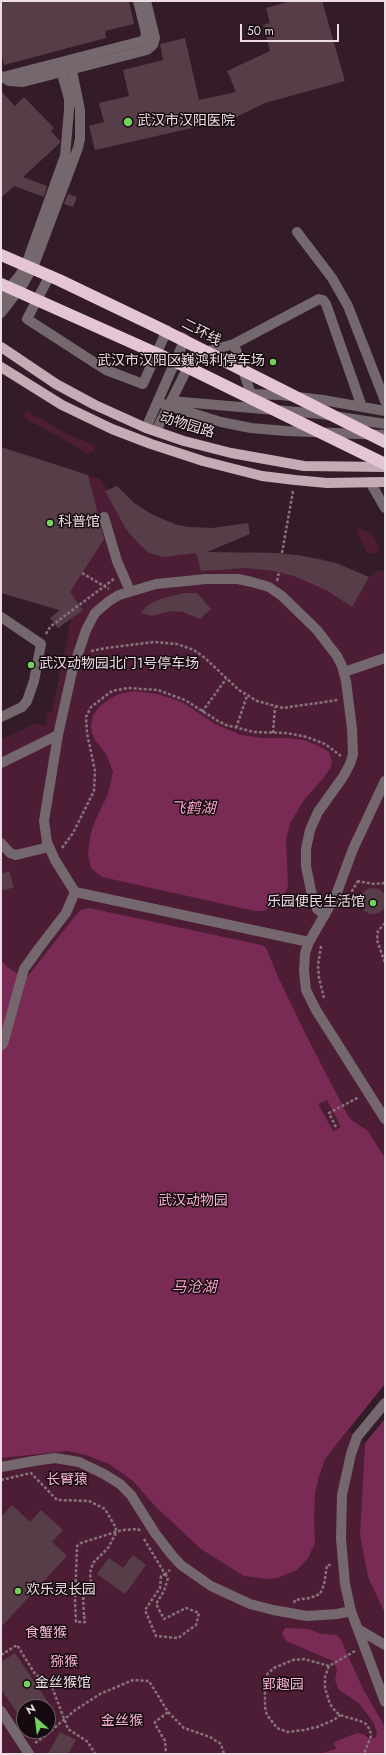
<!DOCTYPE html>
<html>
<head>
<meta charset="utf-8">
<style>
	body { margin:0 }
	#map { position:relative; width:386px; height:1755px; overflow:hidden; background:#331c27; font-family:Jost,sans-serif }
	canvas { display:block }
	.frame { position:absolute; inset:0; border:2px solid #eddce3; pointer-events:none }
	.north { position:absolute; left:16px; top:1699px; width:40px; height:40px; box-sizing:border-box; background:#140a0f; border:1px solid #6b5e64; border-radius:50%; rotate:332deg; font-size:11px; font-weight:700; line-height:16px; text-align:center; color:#eddce3 }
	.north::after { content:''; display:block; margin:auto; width:14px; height:18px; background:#72d25d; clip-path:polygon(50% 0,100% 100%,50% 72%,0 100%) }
	.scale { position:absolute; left:240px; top:24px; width:99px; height:18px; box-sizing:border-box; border:2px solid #eddce3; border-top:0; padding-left:5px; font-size:12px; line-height:14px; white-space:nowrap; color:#eddce3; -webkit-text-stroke:3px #140a0f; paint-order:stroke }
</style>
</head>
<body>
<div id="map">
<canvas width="386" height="1755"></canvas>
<div class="frame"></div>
<div class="north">N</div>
<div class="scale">50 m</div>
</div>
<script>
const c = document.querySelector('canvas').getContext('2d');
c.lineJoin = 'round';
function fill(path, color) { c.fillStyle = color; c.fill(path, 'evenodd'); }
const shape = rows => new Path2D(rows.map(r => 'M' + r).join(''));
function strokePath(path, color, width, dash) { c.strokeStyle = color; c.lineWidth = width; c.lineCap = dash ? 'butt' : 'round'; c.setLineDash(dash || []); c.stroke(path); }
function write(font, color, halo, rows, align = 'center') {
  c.font = font + ' Jost,"Noto Sans SC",sans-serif'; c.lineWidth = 3; c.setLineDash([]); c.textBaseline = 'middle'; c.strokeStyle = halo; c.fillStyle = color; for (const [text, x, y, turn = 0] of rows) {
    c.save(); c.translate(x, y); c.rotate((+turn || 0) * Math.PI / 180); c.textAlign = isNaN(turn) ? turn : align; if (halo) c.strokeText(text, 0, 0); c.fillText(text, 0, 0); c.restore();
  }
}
fill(shape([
	[26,411,72,436,95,445,94,451,87,454,60,437,29,421,24,416],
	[1,447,100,479,108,490,117,486,133,502,151,514,177,525,189,527,212,528,248,523,250,534,208,550,210,556,253,552,276,553,323,559,351,569,369,577,375,572,385,570,385,1419,365,1443,360,1535,368,1577,385,1614,385,1754,1,1754,1,985,15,972,6,966,1,960,1,740,34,724,46,726,47,714,52,711,71,619,83,610,75,599,59,611,1,593],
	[24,1707,48,1707,48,1731,24,1731],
	[358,528,368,532,374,537,379,548,376,553,369,554,367,552,356,531]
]), '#4d1d36');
fill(shape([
	[134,691,157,694,182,702,215,724,241,735,262,738,287,738,304,740,319,746,329,752,332,762,331,767,325,776,304,800,290,824,286,840,288,886,282,900,274,906,263,911,255,911,102,877,91,868,88,854,91,832,96,819,108,794,113,772,106,754,95,740,92,733,91,726,93,715,100,706,111,698,119,694],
	[89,908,261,945,265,947,268,952,278,977,307,1037,348,1116,353,1121,368,1131,385,1158,385,1614,368,1577,360,1535,365,1443,348,1430,342,1437,325,1459,319,1476,315,1493,314,1519,315,1543,308,1558,297,1570,277,1578,269,1579,244,1576,201,1549,156,1507,133,1481,109,1464,86,1455,67,1451,1,1458,1,960,6,966,15,972,23,977,28,976,75,916,81,910],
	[327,1100,341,1127,333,1131,318,1104],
	[285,1628,309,1629,321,1634,336,1635,340,1638,363,1689,385,1727,385,1754,319,1754,336,1749,334,1742,357,1733,363,1734,370,1739,376,1737,377,1733,374,1723,359,1703,339,1690,335,1680,337,1670,333,1661,286,1641,282,1633]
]), '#792b55');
fill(shape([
	[385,1384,385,1419,365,1443,348,1430]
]), '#331c27');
fill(shape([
	[1,1,129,1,134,24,105,31,106,38,4,65,1,52],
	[291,1,322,1,345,81,265,103,232,119,95,150,89,126,104,122,99,103,129,96,123,70,163,60,160,44,185,38,199,100,236,92,227,71,270,51,263,25,270,23,266,8],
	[1,91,15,106,24,97,54,128,51,131,60,141,60,143,23,177,47,186,44,197,14,186,1,198],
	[68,194,77,197,73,207,64,204],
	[1,447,88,475,104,539,70,592,83,610,58,628,50,618,60,610,1,593],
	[117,486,133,502,151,514,177,525,189,527,212,528,248,523,250,534,207,552,276,553,298,555,336,563,369,577,352,607,328,591,294,576,274,571,246,568,201,571,196,553,163,557,149,553,137,542,126,529,105,491],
	[185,593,197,593,211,609,200,619,183,612,171,611,152,616,141,613,148,605,160,599],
	[9,871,14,887,3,891,1,883,1,874],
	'360 901a13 13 0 1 1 26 0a13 13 0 1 1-26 0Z',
	[12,1505,30,1522,41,1510,63,1530,52,1542,67,1556,1,1627,1,1517],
	[133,1555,146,1565,125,1594,97,1574,109,1558,123,1568],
	[15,1653,48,1702,40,1707,24,1707,24,1723,1,1689,1,1662],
	[60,1732,76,1740,68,1754,48,1754]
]), '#563d48');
strokePath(shape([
	[282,553,293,491],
	[82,573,109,589],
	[277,581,279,572],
	[46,634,50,627,114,579],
	[91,651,106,648,154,642,177,644,194,650,205,658,239,690,257,701,283,708,338,700],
	[202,712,226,679],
	[236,728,247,696],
	[273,733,275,707],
	[62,848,73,833,94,791,95,771,87,733,86,717,91,707,112,691,128,688,158,690,185,700,218,721,226,725,254,732,287,733,307,737,325,744,341,756],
	[357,881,374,884,385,883],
	[349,896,358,881],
	[385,923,378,931,377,940,385,963],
	[321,946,318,965,319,978,324,998],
	[336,1127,329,1113,359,1097],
	[144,1539,165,1574,170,1570],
	[165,1574,168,1578,164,1591,156,1604,164,1619,186,1608,199,1613,196,1625,178,1638,156,1636,145,1610,160,1588,161,1576,165,1574],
	[294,1603,295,1600,310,1598,320,1594,324,1585,327,1565,332,1565],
	[84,1616,85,1622,76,1622,75,1602,77,1546,81,1543,122,1530,138,1529,140,1531],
	[355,1651,329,1666,325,1677,325,1688,330,1704,336,1712,340,1715,360,1721,366,1724,370,1730,371,1736,364,1754],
	[329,1666,304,1659,293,1660,274,1668,268,1673,265,1679,265,1707,267,1715,277,1728,288,1732,304,1730,317,1727,334,1720,340,1715],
	[168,1712,184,1728,210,1737,221,1744,224,1754],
	[35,1743,45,1736,74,1711,100,1694,133,1680,149,1681,168,1712,155,1722,155,1724,165,1741,166,1754]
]), '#87737c', 2.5, [3, 2]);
strokePath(shape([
	[1,76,9,81,23,82,147,50,153,45,155,38,146,1],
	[3,77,142,41,145,39,146,33,138,1],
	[297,232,332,278,348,306,385,401],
	[56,278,50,275,27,319,106,370,143,384,167,330],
	[1,298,20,275,27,262,65,156,69,110,69,99,59,63],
	[1,313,22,286,34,265,78,148,80,139,80,110,70,61],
	[234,344,251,394,281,395,323,400,385,411],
	[171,401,321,414,385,424],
	[163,404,221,422,251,428,286,431,385,435],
	[146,428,185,339,181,337],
	[156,431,193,357,201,353,234,344,319,299,323,300,326,304,362,407],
	[370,482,385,508],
	[104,517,117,561,130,591],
	[1,617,41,644,34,681,27,701,22,707,1,717],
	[344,672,385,658],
	[1,763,58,735],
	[385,781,353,849,336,895,309,942,305,953,304,971,306,990,316,1010,385,1119],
	[1,843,10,853,16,855,49,847],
	[309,942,75,892,55,860,47,842,44,821,58,735,72,672,86,630,95,613,109,601,119,595,156,584,206,579,238,579,252,582,269,587,282,596,317,630,337,656,342,666,346,681,352,729,353,754,350,764,343,777,318,812,310,830,306,849,306,866,311,891,317,909,325,915],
	[1,1045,3,1044,24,969,39,948,66,913,75,892],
	[385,1403,357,1437,351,1454,342,1495,341,1539,345,1584,351,1611,385,1702],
	[1,1467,34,1461,55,1458,79,1462,104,1474,120,1484,131,1495,155,1533,171,1554,181,1565,211,1586,250,1604,273,1610,307,1616,337,1614,351,1611],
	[358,1629,385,1645],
	[1,1711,29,1754]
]), '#74676d', 10);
strokePath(shape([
	[1,347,56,384,95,405,146,428,184,441,231,453,304,466,385,467],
	[1,367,62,405,112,429,151,444,203,461,262,476,295,480,327,483,385,482]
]), '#c5abb6', 10);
strokePath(shape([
	[1,1480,31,1473,57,1500,89,1501,105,1509,116,1528,115,1535,108,1548,93,1563,90,1573,92,1593,83,1595,84,1616],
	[1,1655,17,1645,35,1674,52,1687,68,1729,88,1742,95,1754]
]), '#87737c', 2.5, [3, 2]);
strokePath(shape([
	[1,255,59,280,159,328,385,442],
	[1,284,189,368,385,464]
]), '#e5c5d3', 12);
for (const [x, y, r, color] of [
	[128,122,5,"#72d25d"],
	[273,362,4,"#72d25d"],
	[50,523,4,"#72d25d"],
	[31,665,4,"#72d25d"],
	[373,903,4,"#72d25d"],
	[18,1591,4,"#72d25d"],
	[27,1684,4,"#72d25d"]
]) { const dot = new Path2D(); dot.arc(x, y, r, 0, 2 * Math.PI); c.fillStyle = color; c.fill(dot); strokePath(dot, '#140a0f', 1.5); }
write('14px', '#eddce3', '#140a0f', [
	["武汉市汉阳医院",137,122],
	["武汉市汉阳区巍鸿利停车场",265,362,"right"],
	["科普馆",58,523],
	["武汉动物园北门1号停车场",39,665],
	["乐园便民生活馆",365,903,"right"],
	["欢乐灵长园",26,1591],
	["金丝猴馆",35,1684]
], 'left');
write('14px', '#eddce3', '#140a0f', [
	["二环线",201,333,27],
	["动物园路",187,426,17]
]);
write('14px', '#f9b4d3', '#140a0f', [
	["武汉动物园",193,1202],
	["长臂猿",67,1481],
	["食蟹猴",46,1634],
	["猕猴",64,1663],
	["郢趣园",283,1686],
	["金丝猴",122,1722]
]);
write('italic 15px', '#f99fca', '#140a0f', [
	["飞鹤湖",193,809],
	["马沧湖",194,1288]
]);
</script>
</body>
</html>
